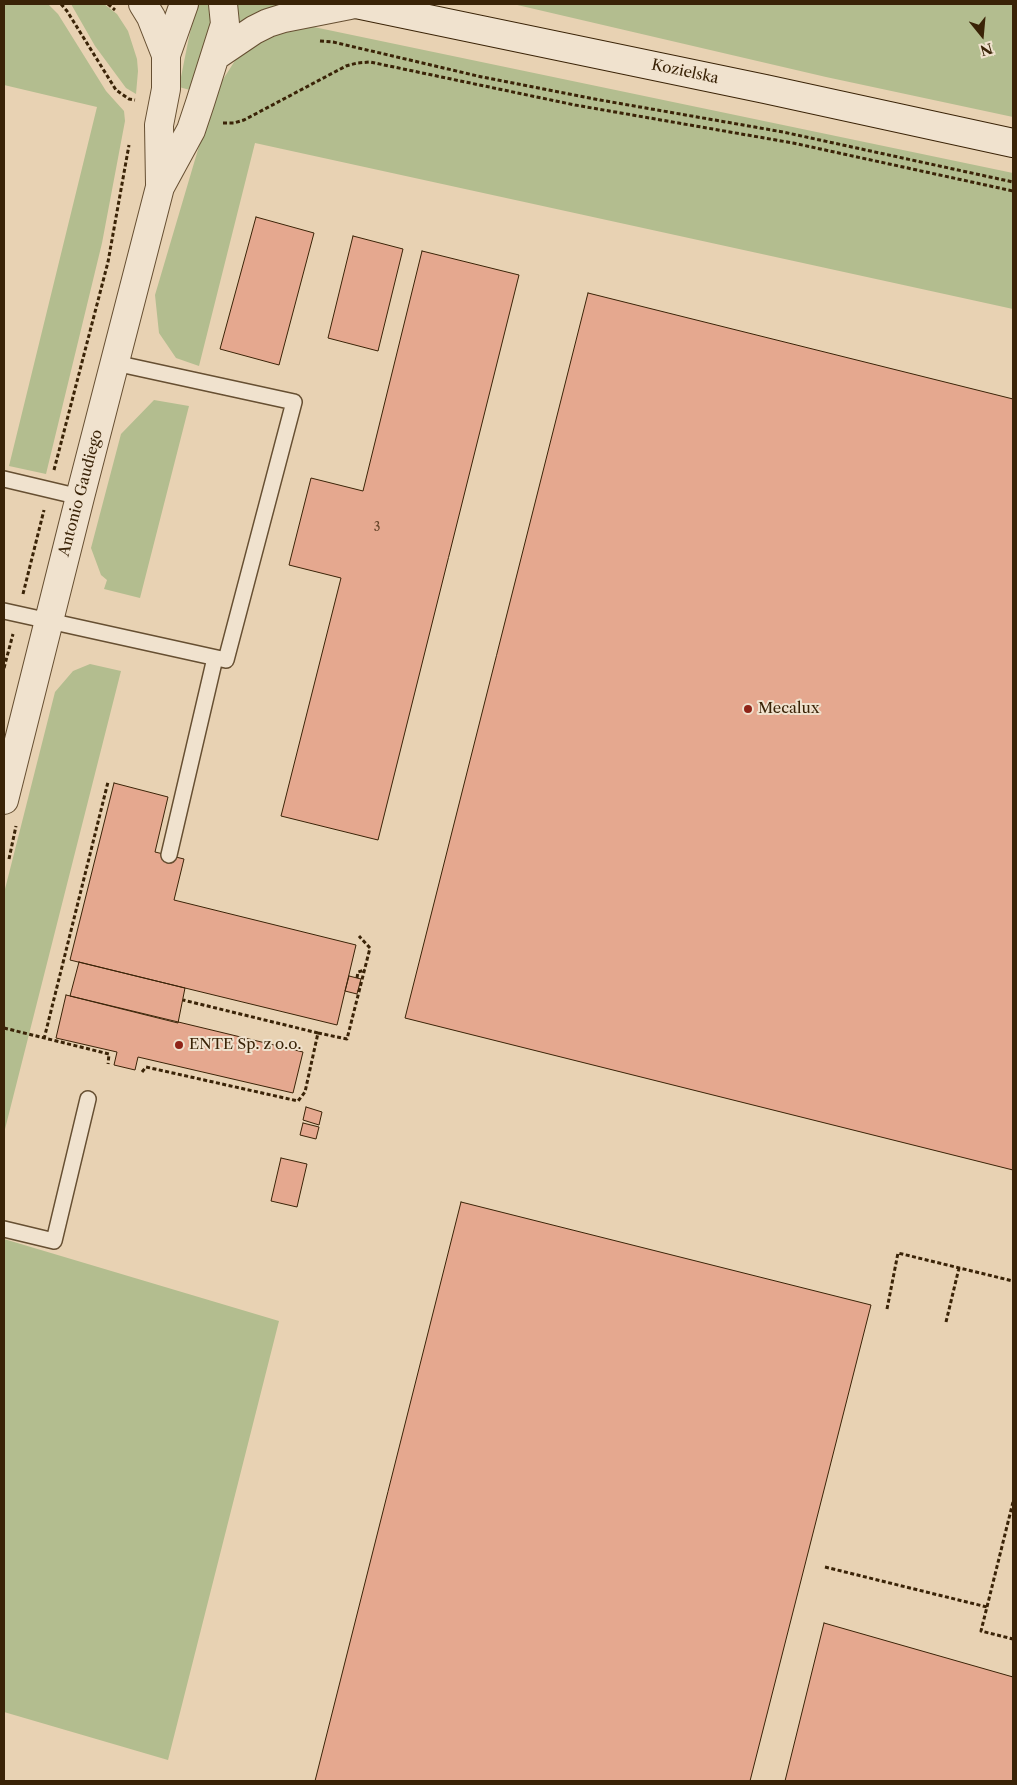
<!DOCTYPE html>
<html>
<head>
<meta charset="utf-8">
<style>
	body { margin:0 }
	#map { position:relative; width:1017px; height:1785px; overflow:hidden; background:#e8d2b3; font-family:"Libre Caslon Text",serif }
	canvas { display:block }
	.frame { position:absolute; inset:0; border:5px solid #3a2307; pointer-events:none }
	.north { position:absolute; left:957px; top:10px; width:50px; height:50px; -webkit-text-stroke:4px #f0e2ce; paint-order:stroke; rotate:163deg; font-size:14px; font-weight:700; line-height:20px; text-align:center; color:#3a2307 }
	.north::after { content:''; display:block; margin:auto; width:18px; height:22px; background:#3a2307; clip-path:polygon(50% 0,100% 100%,50% 72%,0 100%) }
</style>
</head>
<body>
<div id="map">
<canvas width="1017" height="1785"></canvas>
<div class="frame"></div>
<div class="north">N</div>
</div>
<script>
const c = document.querySelector('canvas').getContext('2d');
c.lineJoin = 'round';
function fill(path, color) { c.fillStyle = color; c.fill(path, 'evenodd'); }
const shape = rows => new Path2D(rows.map(r => 'M' + r).join(''));
function strokePath(path, color, width, dash) { c.strokeStyle = color; c.lineWidth = width; c.lineCap = dash ? 'butt' : 'round'; c.setLineDash(dash || []); c.stroke(path); }
function write(font, color, halo, rows, align = 'center') {
  c.font = font + ' "Libre Caslon Text",serif'; c.lineWidth = 4; c.setLineDash([]); c.textBaseline = 'middle'; c.strokeStyle = halo; c.fillStyle = color; for (const [text, x, y, turn = 0] of rows) {
    c.save(); c.translate(x, y); c.rotate((+turn || 0) * Math.PI / 180); c.textAlign = isNaN(turn) ? turn : align; if (halo) c.strokeText(text, 0, 0); c.fillText(text, 0, 0); c.restore();
  }
}
fill(shape([
	[4,4,48,4,58,14,106,91,124,111,125,121,102,243,46,474,9,466,97,107,4,85],
	[71,4,104,4,117,14,128,31,137,59,138,71,136,94,126,88,95,46],
	[197,4,210,4,213,12,210,29,190,90,179,87,189,37],
	[237,4,284,4,283,7,236,26],
	[513,4,1013,4,1013,117,826,77],
	[309,26,1013,173,1013,309,255,143,199,366,176,358,159,333,155,295,215,92,236,59,263,39],
	[154,400,189,406,140,598,104,589,107,580,101,575,91,548,121,434],
	[90,664,121,671,4,1133,4,893,55,692,73,671],
	[4,1239,279,1321,168,1760,4,1712]
]), '#b3bd8f');
const building = shape([
	[256,217,314,233,279,365,220,349,256,217],
	[353,236,403,249,378,351,328,338,353,236],
	[422,251,519,275,378,840,281,816,341,578,289,565,311,478,363,491,422,251],
	[588,293,1013,399,1013,1170,405,1018,588,293],
	[114,783,168,797,155,852,184,859,174,900,356,945,337,1025,70,960,114,783],
	[79,962,185,988,178,1023,70,996,79,962],
	[349,976,361,979,357,994,345,991,349,976],
	[66,995,303,1052,293,1093,138,1057,135,1070,114,1065,117,1052,56,1038,66,995],
	[306,1107,322,1112,319,1125,303,1120,306,1107],
	[303,1123,319,1127,316,1139,300,1135,303,1123],
	[281,1158,307,1164,297,1207,271,1201,281,1158],
	[461,1202,871,1305,750,1781,315,1781,461,1202],
	[824,1623,1013,1677,1013,1781,785,1781,824,1623]
]);
fill(building, '#e5a88f');
strokePath(building, '#3a2307', 1);
const lane = shape([
	[4,479,80,497],
	[4,611,226,660,294,402,115,363],
	[169,855,215,658],
	[4,1229,54,1241,88,1099]
]);
const street = shape([
	[143,4,151,17,166,55,166,89,159,125,160,184],
	[166,55,184,4],
	[217,55,254,30,268,23,284,18,355,4],
	[4,800,80,497,160,187,191,130,200,103,225,24,223,4]
]);
const secondary = shape([
	[356,4,765,89,1013,143]
]);
strokePath(lane, '#664f32', 18);
strokePath(street, '#664f32', 30);
strokePath(secondary, '#3a2307', 30);
strokePath(shape([
	[61,4,67,11,116,90,129,99,135,100],
	[108,4,115,10],
	[320,41,333,42,482,77,600,100,783,132,1013,182],
	[223,123,234,123,244,120,346,66,357,63,370,62,575,105,793,143,1013,191],
	[54,470,108,262,129,145],
	[23,594,44,510],
	[4,668,13,634],
	[9,859,16,826],
	[357,978,358,972,365,970],
	[4,1028,109,1054,108,1064],
	[318,1033,347,1039,370,948,359,936],
	[44,1039,108,782],
	[142,1072,146,1067,298,1101,305,1092,318,1033,183,1000],
	[887,1309,898,1253,1013,1281],
	[946,1322,959,1268],
	[1013,1502,981,1631,1013,1639],
	[825,1567,987,1607]
]), '#3a2307', 3, [4, 2.5]);
strokePath(lane, '#f0e2ce', 15);
strokePath(street, '#f0e2ce', 28);
strokePath(secondary, '#f0e2ce', 28);
for (const [x, y, r, color] of [
	[748,709,5,"#8f2418"],
	[179,1045,5,"#8f2418"]
]) { const dot = new Path2D(); dot.arc(x, y, r, 0, 2 * Math.PI); c.fillStyle = color; c.fill(dot); strokePath(dot, '#f0e2ce', 2); }
write('12px', '#654429', null, [
	["3",377,528]
]);
write('15px', '#3a2307', '#f0e2ce', [
	["Kozielska",685,72,12],
	["Antonio Gaudiego",81,493,-75]
]);
write('15px', '#3a2307', '#f0e2ce', [
	["Mecalux",758,709],
	["ENTE Sp. z o.o.",189,1045]
], 'left');
</script>
</body>
</html>
